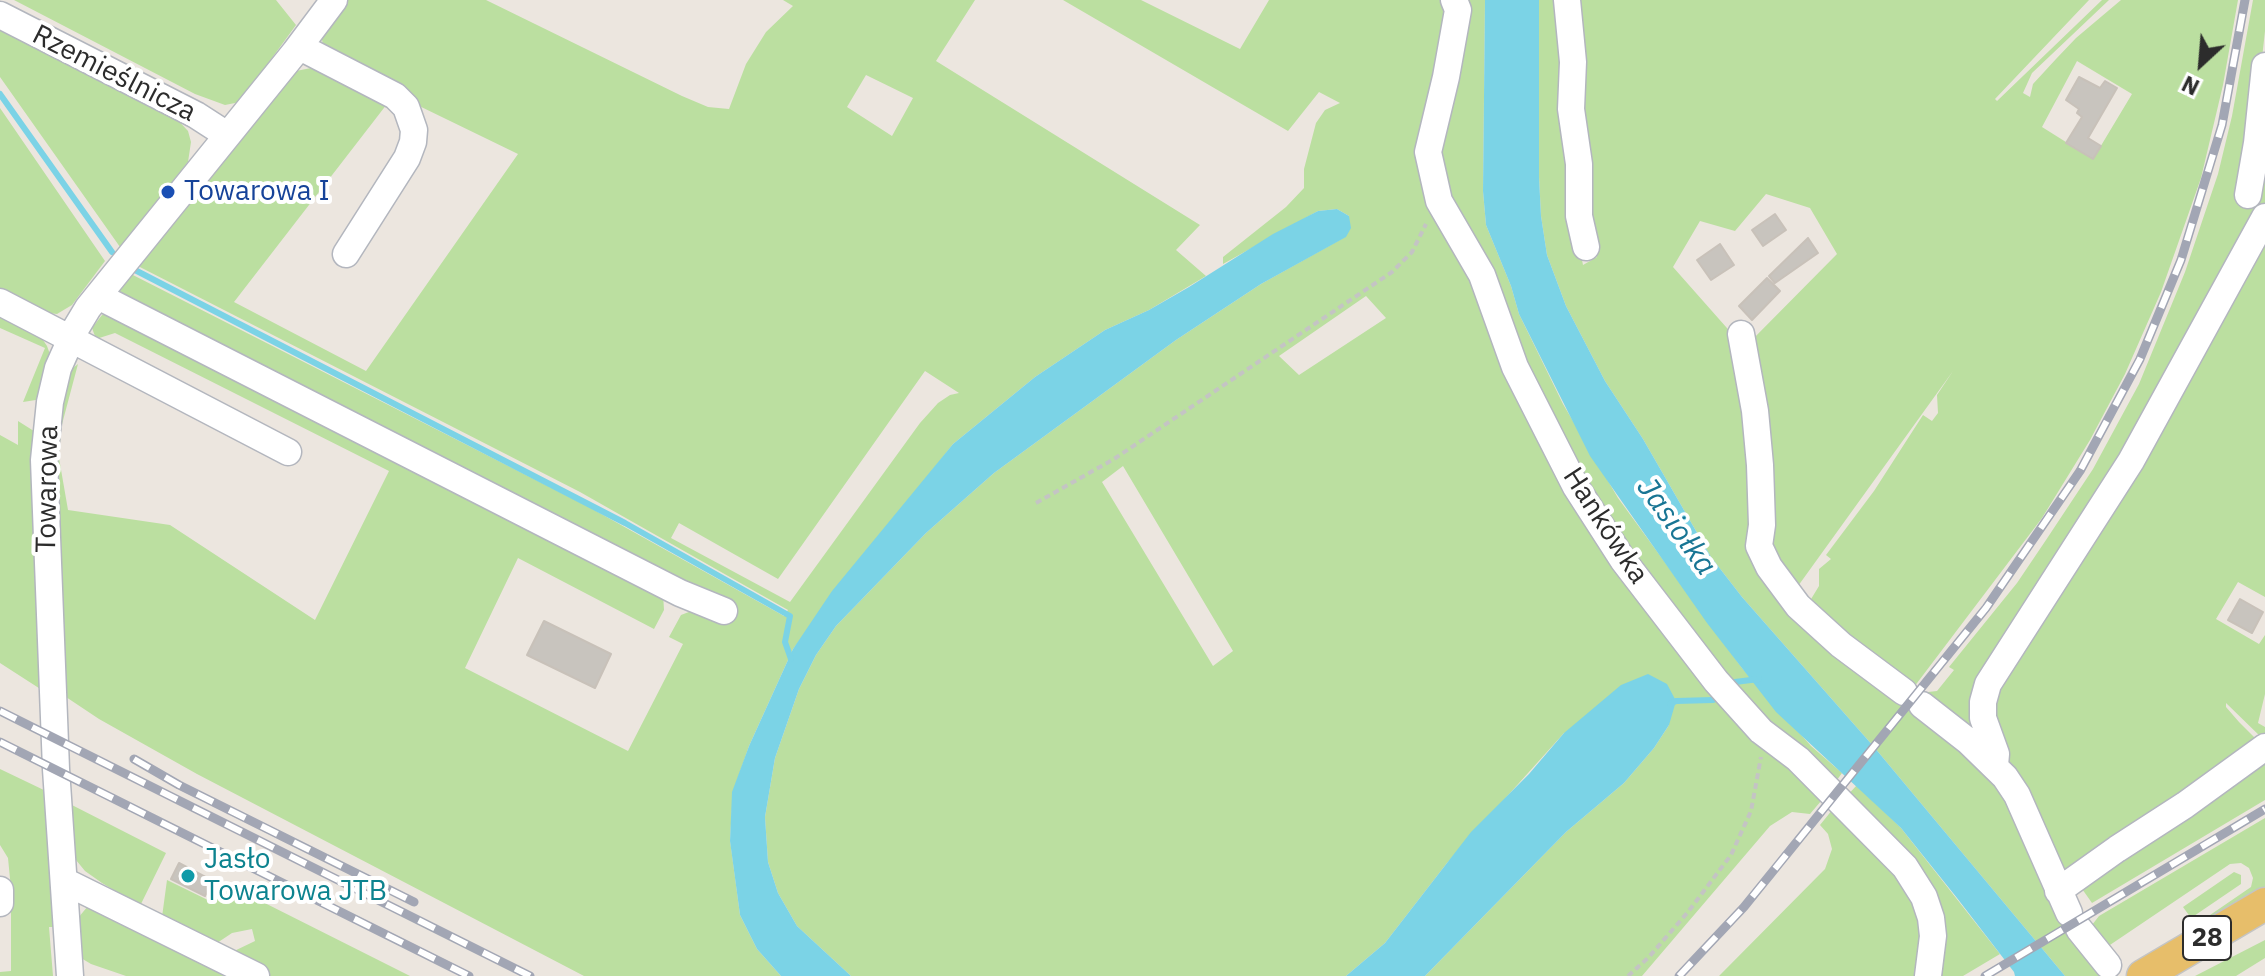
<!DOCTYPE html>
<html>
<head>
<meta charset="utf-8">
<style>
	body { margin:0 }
	#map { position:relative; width:2265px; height:976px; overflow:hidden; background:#ece6df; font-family:"IBM Plex Sans",sans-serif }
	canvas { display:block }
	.north { position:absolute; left:2161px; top:24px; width:80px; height:80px; -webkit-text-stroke:6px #fff; paint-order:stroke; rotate:206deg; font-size:22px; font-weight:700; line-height:32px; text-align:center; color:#2c2c2c }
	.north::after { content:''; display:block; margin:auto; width:28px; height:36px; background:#2c2c2c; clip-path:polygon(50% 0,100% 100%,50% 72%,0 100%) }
</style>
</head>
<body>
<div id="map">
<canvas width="2265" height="976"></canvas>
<div class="north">N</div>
</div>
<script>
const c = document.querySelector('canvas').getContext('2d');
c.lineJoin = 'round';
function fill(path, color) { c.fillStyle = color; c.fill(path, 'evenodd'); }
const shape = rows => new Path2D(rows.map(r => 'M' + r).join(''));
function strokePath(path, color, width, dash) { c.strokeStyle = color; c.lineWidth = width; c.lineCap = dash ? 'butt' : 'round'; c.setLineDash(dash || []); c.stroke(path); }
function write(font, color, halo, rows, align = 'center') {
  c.font = font + ' "IBM Plex Sans",sans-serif'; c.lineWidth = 8; c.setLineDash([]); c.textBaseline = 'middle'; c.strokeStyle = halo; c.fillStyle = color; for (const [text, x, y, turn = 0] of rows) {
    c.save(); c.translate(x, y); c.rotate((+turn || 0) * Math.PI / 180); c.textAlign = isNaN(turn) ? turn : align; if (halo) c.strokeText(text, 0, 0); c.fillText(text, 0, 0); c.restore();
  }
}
fill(shape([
	[14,0,276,0,296,25,240,102,225,105,195,94],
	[346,0,486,0,682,96,708,107,729,109,746,64,766,32,793,6,783,0,975,0,936,61,1200,225,1176,250,1206,276,1149,310,1105,330,1035,377,953,444,793,649,749,746,733,792,730,840,740,915,757,949,781,976,584,976,197,774,99,719,63,695,54,443,70,370,73,368,78,364,61,428,59,458,68,510,170,525,315,620,389,471,115,333,96,339,92,328,102,315,108,314,663,593,664,610,654,629,518,558,465,668,628,751,683,644,669,637,681,615,694,610,694,587,683,579,610,546,505,489,500,489,111,296,129,273,587,506,784,616,788,610,580,492,134,264,291,72,316,67,387,104,234,302,366,371,518,154,411,102,323,45,321,34],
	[866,75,913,98,892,136,847,107],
	[925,371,959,393,950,395,938,403,920,423,790,602,671,538,679,523,778,579],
	[1063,0,1141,0,1240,49,1269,0,1447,0,1422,164,1618,560,1827,794,1810,814,1792,812,1770,826,1642,976,1425,976,1566,832,1624,783,1654,748,1669,725,1564,733,1447,863,1385,943,1346,976,851,976,797,926,778,893,768,862,765,817,775,758,799,689,816,655,836,626,926,533,994,473,1176,340,1261,284,1345,237,1349,216,1337,209,1318,211,1223,264,1223,257,1286,207,1304,188,1304,169,1316,123,1325,110,1340,103,1319,92,1288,131],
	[1366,296,1386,318,1299,375,1279,356],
	[1123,466,1233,651,1213,666,1102,482],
	[1459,0,1485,0,1483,191,1486,225,1511,286,1519,314,1563,404,1618,498,1742,668,1811,746,1842,773,1832,787,1766,726,1578,483,1435,166],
	[1539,0,1560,0,1569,195,1583,265,1597,257,1582,114,1577,0,2089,0,1995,99,1997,101,2102,0,2109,0,2032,73,2023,93,2030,97,2033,84,2056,59,2076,38,2121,0,2238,0,2223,85,2201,178,2161,292,2125,374,2090,440,2042,518,1911,691,1835,637,1805,609,1819,586,1819,569,1831,559,1826,555,1874,491,1923,415,1932,421,1938,413,1937,395,1953,371,1793,593,1780,577,1764,549,1753,371,1748,344,1837,254,1810,208,1766,194,1735,231,1700,221,1673,267,1734,336,1752,450,1757,511,1755,549,1764,567,1797,612,1822,635,1982,759,1999,777,2019,813,2059,909,2074,935,2101,966,2106,976,2065,976,1874,747,1742,597,1711,557,1643,439,1605,381,1566,306,1547,255,1541,216,1539,177],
	[2077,61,2132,94,2093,159,2042,127],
	[2253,0,2265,0,2265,31,2257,103,2265,129,2265,208,2235,266,2000,656,1984,736,1922,699,1928,692,1937,691,1954,670,1949,667,2017,583,2046,540,2093,469,2139,384,2185,272,2218,174,2232,116],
	[0,27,175,117,188,131,191,142,188,162,120,247,0,77],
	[0,108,105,261,72,305,57,314,39,312,0,292],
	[2265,226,2265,597,2238,582,2216,619,2259,644,2265,635,2265,694,2258,723,2265,727,2265,741,2226,703,2226,707,2239,722,2263,746,2065,879,2013,779,1989,697],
	[0,314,41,337,47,346,52,360,42,399,23,402,45,348,0,328],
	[18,421,37,433,45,692,0,663,0,435,18,445],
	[2265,753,2265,800,2092,903,2080,886],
	[0,769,48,792,56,927,49,927,53,976,0,976,0,972,11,971,11,889,8,858,0,845],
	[1857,785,1901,828,2000,954,1963,976,1930,976,1935,935,1844,799],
	[68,803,166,853,140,906,102,883,85,871,76,860],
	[1837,804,1925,912,1922,976,1719,976,1825,869,1832,849,1828,834,1820,825],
	[2265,818,2265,887,2175,939,2251,887,2253,878,2249,868,2241,863,2230,864,2104,949,2092,925,2099,916],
	[2234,872,2241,875,2241,884,2191,918,2183,907],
	[167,880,214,903,223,882,410,976,263,976,228,954,255,941,252,929,232,933,214,945,162,917],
	[88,906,235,976,126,976,91,964,81,958,78,918],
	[2265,940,2265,958,2236,976,2195,976]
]), '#bbdfa0');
fill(shape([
	[1485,0,1539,0,1539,177,1541,216,1547,255,1566,306,1605,381,1643,439,1711,557,1742,597,1874,747,2065,976,2015,976,2014,972,1957,898,1901,828,1776,712,1707,623,1590,456,1519,314,1511,286,1486,225,1483,191],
	[1337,209,1349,216,1351,228,1346,237,1261,284,1176,340,994,473,926,533,836,626,816,655,799,689,775,758,765,817,768,862,778,893,797,926,851,976,781,976,757,949,740,915,730,841,732,792,749,746,793,649,832,591,953,444,1035,377,1105,330,1149,310,1189,287,1273,234,1318,211],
	[1648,674,1667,684,1676,701,1669,725,1654,748,1624,783,1566,832,1425,976,1346,976,1385,943,1471,832,1529,774,1564,733,1621,685]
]), '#7bd3e6');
strokePath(shape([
	[0,94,112,252],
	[133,269,625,523,790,616,785,642,791,659],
	[1735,682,1759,679],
	[1670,704,1676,701,1713,700]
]), '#7bd3e6', 6);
const building = shape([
	[2079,77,2100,88,2105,81,2117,88,2088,138,2101,146,2093,159,2066,143,2082,117,2077,113,2079,109,2066,100,2079,77],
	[1775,214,1786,230,1763,246,1752,230,1775,214],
	[1808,238,1818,253,1775,283,1769,276,1808,238],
	[1720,244,1734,265,1711,280,1697,260,1720,244],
	[1767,278,1780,291,1752,320,1739,306,1767,278],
	[2240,599,2263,612,2252,633,2228,620,2240,599],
	[544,621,611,654,595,688,527,655,544,621],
	[179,863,213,881,205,896,171,879,179,863]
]);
fill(building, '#c8c4be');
strokePath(building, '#c8c1b9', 2);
const minor = shape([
	[1454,0,1458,10,1446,77,1428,152,1439,201,1482,275,1515,367,1576,487,1623,560,1716,681,1761,731,1798,759,1905,867,1924,897,1931,918,1933,936,1928,976],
	[1567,0,1573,62,1571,109,1579,164,1579,216,1586,247],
	[0,15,196,115,227,135],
	[300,47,395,96,406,107,414,130,413,142,407,158,346,254],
	[2248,195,2257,143,2265,66],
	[98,296,680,593,724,611],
	[0,302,288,452],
	[1741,334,1755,411,1760,465,1762,525,1759,546,1769,567,1798,606,1841,645,1904,692],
	[1922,705,1968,741,2005,777,2017,795,2069,913],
	[1995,765,1996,754,1983,718,1983,702,1988,684,2131,461,2265,217],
	[64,881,256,976],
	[0,890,0,903],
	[2058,891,2117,849,2185,805,2265,747],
	[2079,929,2108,965],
	[70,976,56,769,44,460,50,402,58,368,76,328,88,308,295,52,334,0]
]);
const major = shape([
	[2143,976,2265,904]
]);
strokePath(minor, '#b3b6be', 29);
strokePath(major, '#c4c4c4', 35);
strokePath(shape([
	[1036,503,1114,459,1392,272,1412,252,1426,224],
	[1628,976,1648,958,1688,912,1731,855,1751,811,1761,757]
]), '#c4c4c4', 4, [6, 4]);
strokePath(minor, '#fff', 26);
strokePath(major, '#e7be6a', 32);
const rail = shape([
	[0,711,530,976],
	[0,742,469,976],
	[134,759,179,785,414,902],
	[1679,976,1744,907,1986,608,2080,471,2140,359,2181,260,2222,125,2245,0],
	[1985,976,2265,809]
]);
strokePath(rail, '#a2a6b4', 9);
strokePath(rail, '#fff', 6, [18]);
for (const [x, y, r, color] of [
	[168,192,8,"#1a4fb4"],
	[188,876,8,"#0f9aa8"]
]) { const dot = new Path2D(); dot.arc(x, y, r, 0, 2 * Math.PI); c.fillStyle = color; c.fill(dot); strokePath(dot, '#fff', 3); }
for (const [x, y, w] of [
	[2207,938,48]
]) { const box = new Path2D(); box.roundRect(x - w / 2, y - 22, w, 44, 6); c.fillStyle = '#fff'; c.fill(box); strokePath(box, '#2c2c2c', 2); }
write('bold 26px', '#2c2c2c', null, [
	["28",2207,938]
]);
write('28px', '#2c2c2c', '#fff', [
	["Rzemieślnicza",114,74,27],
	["Towarowa",48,489,-89],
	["Hankówka",1605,526,57]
]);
write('28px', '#164399', '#fff', [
	["Towarowa I",184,192]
], 'left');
write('28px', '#0d838f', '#fff', [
	["Jasło",204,860],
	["Towarowa JTB",204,892]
], 'left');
write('italic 30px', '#187594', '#fff', [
	["Jasiołka",1676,527,54]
]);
</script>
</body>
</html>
